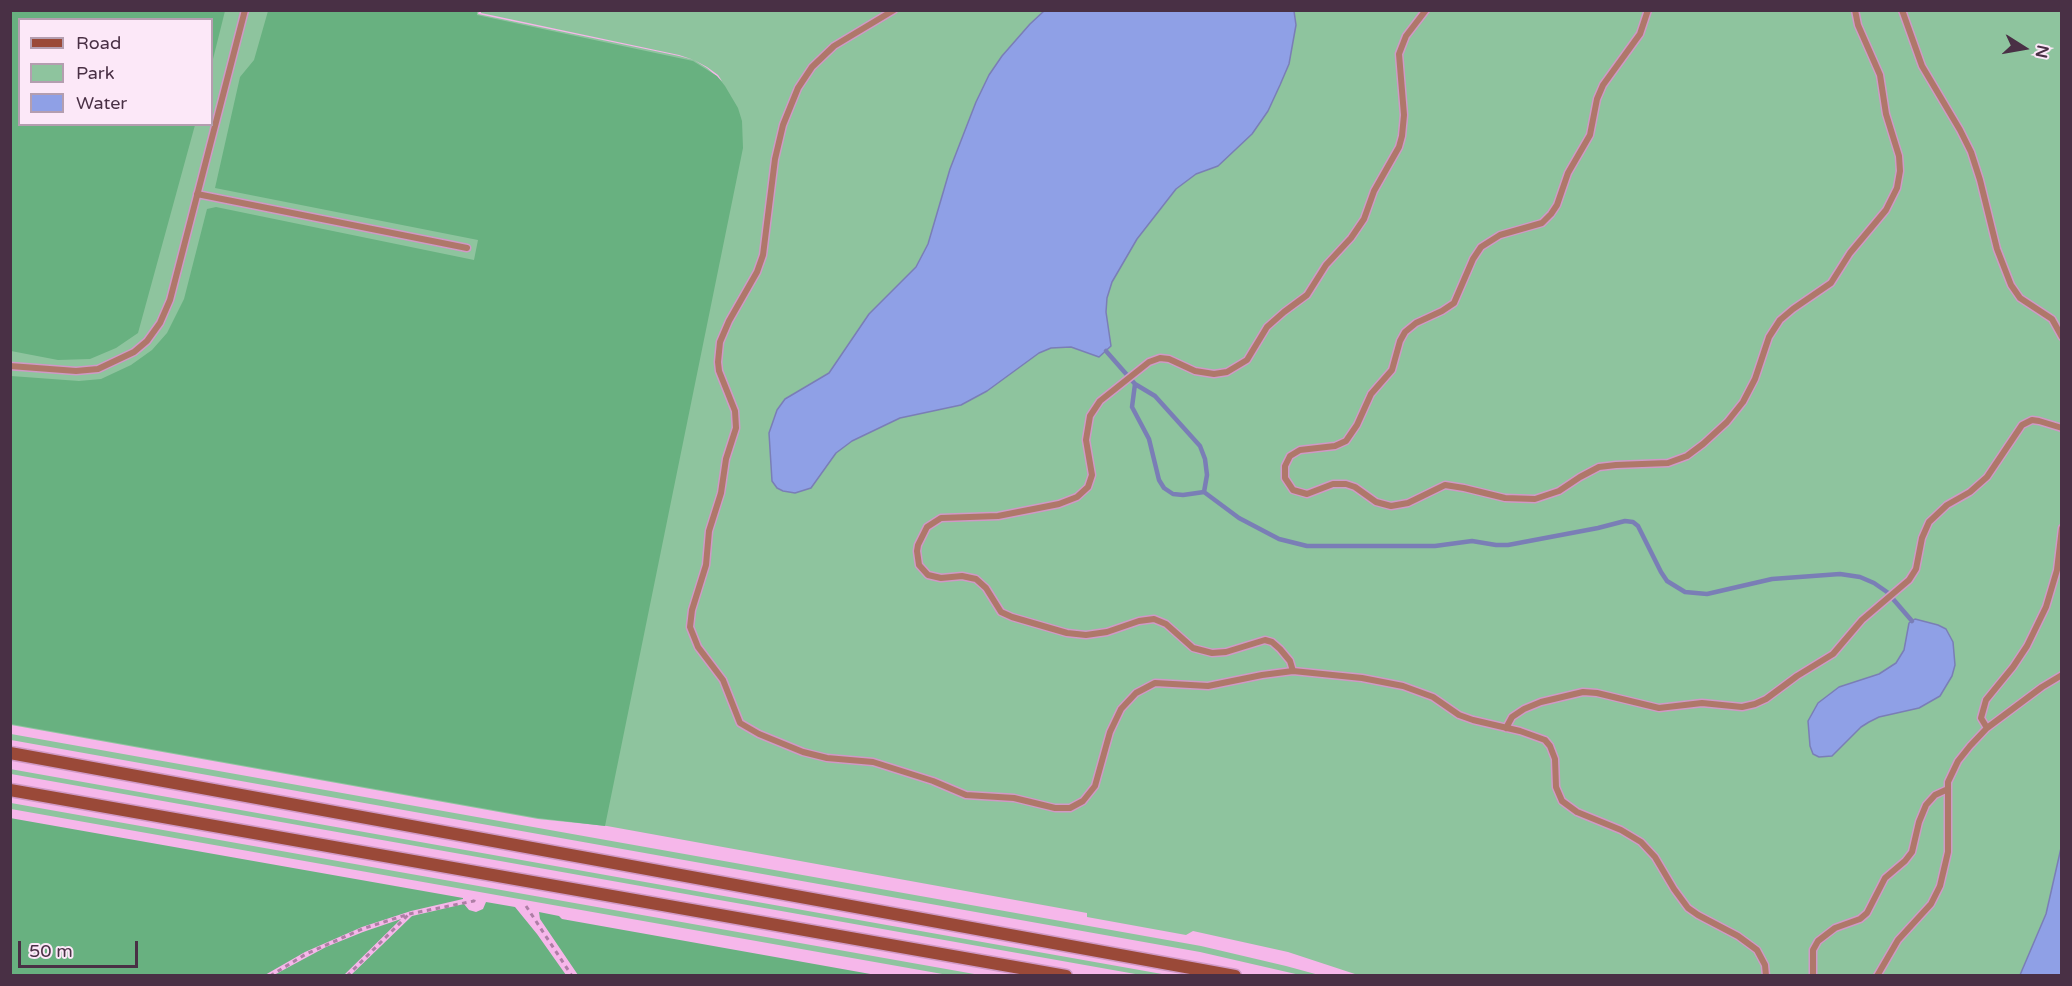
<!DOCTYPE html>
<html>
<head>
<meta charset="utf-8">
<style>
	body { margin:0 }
	#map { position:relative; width:2072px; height:986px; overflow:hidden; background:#f6b7ea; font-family:"Varela Round",sans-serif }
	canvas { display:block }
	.frame { position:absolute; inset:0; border:12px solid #493045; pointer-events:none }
	.legend { position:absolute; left:18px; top:18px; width:195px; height:108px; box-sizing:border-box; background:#fce8f8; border:2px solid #b49eb0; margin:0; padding:8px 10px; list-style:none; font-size:18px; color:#493045 }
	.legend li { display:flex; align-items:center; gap:12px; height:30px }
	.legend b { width:30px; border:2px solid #b49eb0 }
	.north { position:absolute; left:1994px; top:18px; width:60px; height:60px; -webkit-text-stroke:4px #fce8f8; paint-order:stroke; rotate:101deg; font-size:16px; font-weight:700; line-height:24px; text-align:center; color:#493045 }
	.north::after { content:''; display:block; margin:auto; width:21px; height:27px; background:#493045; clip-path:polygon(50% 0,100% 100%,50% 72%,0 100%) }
	.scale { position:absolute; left:18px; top:941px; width:120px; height:27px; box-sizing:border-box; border:3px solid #493045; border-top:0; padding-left:8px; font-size:18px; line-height:21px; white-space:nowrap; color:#493045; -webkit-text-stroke:4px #fce8f8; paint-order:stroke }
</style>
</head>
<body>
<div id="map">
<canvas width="2072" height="986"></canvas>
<div class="frame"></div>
<ul class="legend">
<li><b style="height:8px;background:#9a4938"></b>Road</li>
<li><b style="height:16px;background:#8ec49e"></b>Park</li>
<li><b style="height:16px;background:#8fa0e6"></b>Water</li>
</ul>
<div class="north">N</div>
<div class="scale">50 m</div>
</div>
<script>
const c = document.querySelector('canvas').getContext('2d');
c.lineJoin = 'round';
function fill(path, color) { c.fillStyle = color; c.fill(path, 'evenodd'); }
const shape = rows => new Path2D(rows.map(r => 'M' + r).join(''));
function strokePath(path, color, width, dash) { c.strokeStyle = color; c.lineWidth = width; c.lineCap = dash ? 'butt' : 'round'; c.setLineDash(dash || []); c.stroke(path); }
fill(shape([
	[10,11,479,11,478,14,679,56,694,60,707,68,722,81,718,75,707,67,694,60,679,55,481,13,481,11,2061,11,2061,975,1358,975,1288,952,1193,931,1186,935,1087,917,1087,913,607,826,538,819,11,725],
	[20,20,212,20,212,124,20,124],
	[11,734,1201,946,1286,966,1319,975,1300,975,1200,952,11,740],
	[10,769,1162,974,1170,975,1141,975,11,774],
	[11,803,980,975,948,975,11,809]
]), '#8ec49e');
fill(shape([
	[10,11,225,11,212,63,212,20,20,20,20,124,195,125,138,333,116,348,90,359,58,360,11,351],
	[268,11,477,11,477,15,693,61,717,76,725,86,738,108,742,121,743,148,605,826,538,818,11,724,11,376,79,381,101,379,131,365,152,350,167,333,184,299,207,209,216,207,474,260,478,240,215,188,240,77,254,60],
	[10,818,463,898,463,899,411,911,362,927,305,952,265,975,11,975],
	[486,902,515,907,537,934,566,975,351,975,412,916,464,904,469,910,476,912,483,909],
	[539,912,559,916,562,919,876,975,578,975,540,919],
	[401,919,344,975,274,975,326,947,363,932]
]), '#68b180');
const water = shape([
	[1044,11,1294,11,1296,25,1289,64,1280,85,1268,111,1252,134,1218,166,1196,174,1176,189,1137,239,1112,282,1107,298,1106,312,1111,346,1099,357,1071,347,1051,348,1039,353,987,391,961,405,900,418,852,441,836,453,811,488,795,493,783,491,777,488,772,481,769,433,777,410,785,399,829,373,869,314,916,267,928,244,950,169,976,102,989,75,1002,56,1030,24,1044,11],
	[1915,619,1938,625,1946,629,1953,642,1955,665,1952,676,1940,696,1919,708,1879,717,1869,722,1861,727,1832,756,1819,757,1813,754,1810,746,1808,721,1818,703,1839,687,1879,674,1896,663,1904,650,1909,623,1915,619],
	[2061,848,2061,975,2020,975,2046,914,2061,848]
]);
fill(water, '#8fa0e6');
strokePath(water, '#7a7eb6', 1.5);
strokePath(shape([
	[1106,351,1135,384,1155,396,1200,446,1205,459,1207,475,1204,492,1239,518,1279,539,1307,546,1435,546,1472,541,1496,545,1508,545,1598,528,1625,521,1633,522,1638,526,1661,572,1667,581,1685,592,1707,594,1772,579,1840,574,1860,577,1874,583,1887,592,1912,621],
	[1135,384,1132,407,1149,439,1159,480,1164,488,1173,494,1183,495,1204,492]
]), '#7a7eb6', 4.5);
const lane = shape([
	[894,10,834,46,812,67,798,88,783,125,775,159,763,255,757,272,729,321,720,342,718,362,719,371,735,411,736,428,726,459,721,493,709,531,706,565,692,610,690,627,698,647,723,680,740,723,759,734,803,752,827,758,873,762,933,781,966,795,1014,798,1055,808,1070,808,1083,801,1095,786,1110,732,1121,709,1136,693,1155,683,1208,686,1262,675,1293,671,1362,678,1403,686,1433,697,1459,715,1473,720,1520,731,1545,740,1550,746,1555,759,1556,787,1562,801,1577,812,1621,830,1641,842,1655,857,1674,889,1688,908,1698,915,1738,936,1757,950,1765,965,1766,976],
	[1648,10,1640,34,1603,85,1597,99,1590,135,1568,173,1557,205,1551,214,1542,223,1500,235,1481,247,1473,259,1454,303,1442,311,1416,323,1405,332,1400,341,1392,370,1371,394,1357,425,1346,441,1335,446,1300,450,1290,456,1285,466,1285,478,1293,490,1307,494,1333,484,1346,484,1355,487,1376,502,1391,506,1408,503,1445,485,1464,488,1505,498,1535,499,1559,491,1580,477,1599,467,1616,465,1668,463,1687,456,1703,444,1727,422,1743,402,1755,379,1769,337,1780,320,1793,309,1831,283,1850,253,1886,210,1897,188,1900,171,1899,156,1886,114,1880,75,1858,25,1855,10],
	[1902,10,1922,66,1960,130,1971,152,1980,180,1997,249,2011,285,2020,298,2052,319,2062,337],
	[197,194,467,248],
	[10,366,76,371,98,369,134,352,147,341,160,323,170,300,245,10],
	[1293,671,1290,661,1280,649,1272,642,1265,640,1226,652,1212,653,1193,648,1166,624,1154,619,1139,621,1107,632,1086,635,1067,633,1012,617,1001,612,986,588,976,579,962,576,941,578,928,575,919,565,917,551,918,545,927,527,941,518,998,516,1059,504,1077,497,1088,487,1092,475,1086,440,1090,416,1100,401,1149,362,1160,358,1169,359,1195,371,1214,374,1227,372,1247,360,1267,327,1284,312,1307,295,1326,265,1351,238,1364,219,1374,191,1399,147,1402,136,1404,115,1399,54,1406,36,1426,10],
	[1506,728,1512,717,1524,709,1541,702,1583,692,1597,693,1659,708,1702,703,1742,707,1755,704,1766,699,1797,676,1833,654,1862,620,1909,580,1916,569,1922,538,1929,522,1947,505,1970,492,1987,477,2022,425,2032,420,2039,421,2062,428],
	[1987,728,1981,718,1986,700,2013,667,2027,646,2046,607,2057,570,2062,528],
	[1813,976,1813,950,1818,941,1835,928,1860,919,1867,913,1885,878,1905,861,1912,852,1919,822,1926,805,1935,795,1948,789],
	[1877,976,1898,940,1931,904,1940,886,1948,852,1948,782,1958,761,1970,746,1987,728,2042,687,2062,675]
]);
const secondary = shape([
	[10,753,1235,976],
	[10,790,1066,976]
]);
strokePath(lane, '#d099c6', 9);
strokePath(secondary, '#d099c6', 15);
strokePath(shape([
	[526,906,572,976],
	[270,976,306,954,362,929,409,914,474,901,475,897],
	[347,976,408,915]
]), '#ae7ea5', 3, [4.5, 4.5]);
strokePath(lane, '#af776a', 6);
strokePath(secondary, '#9a4938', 12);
</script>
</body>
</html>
